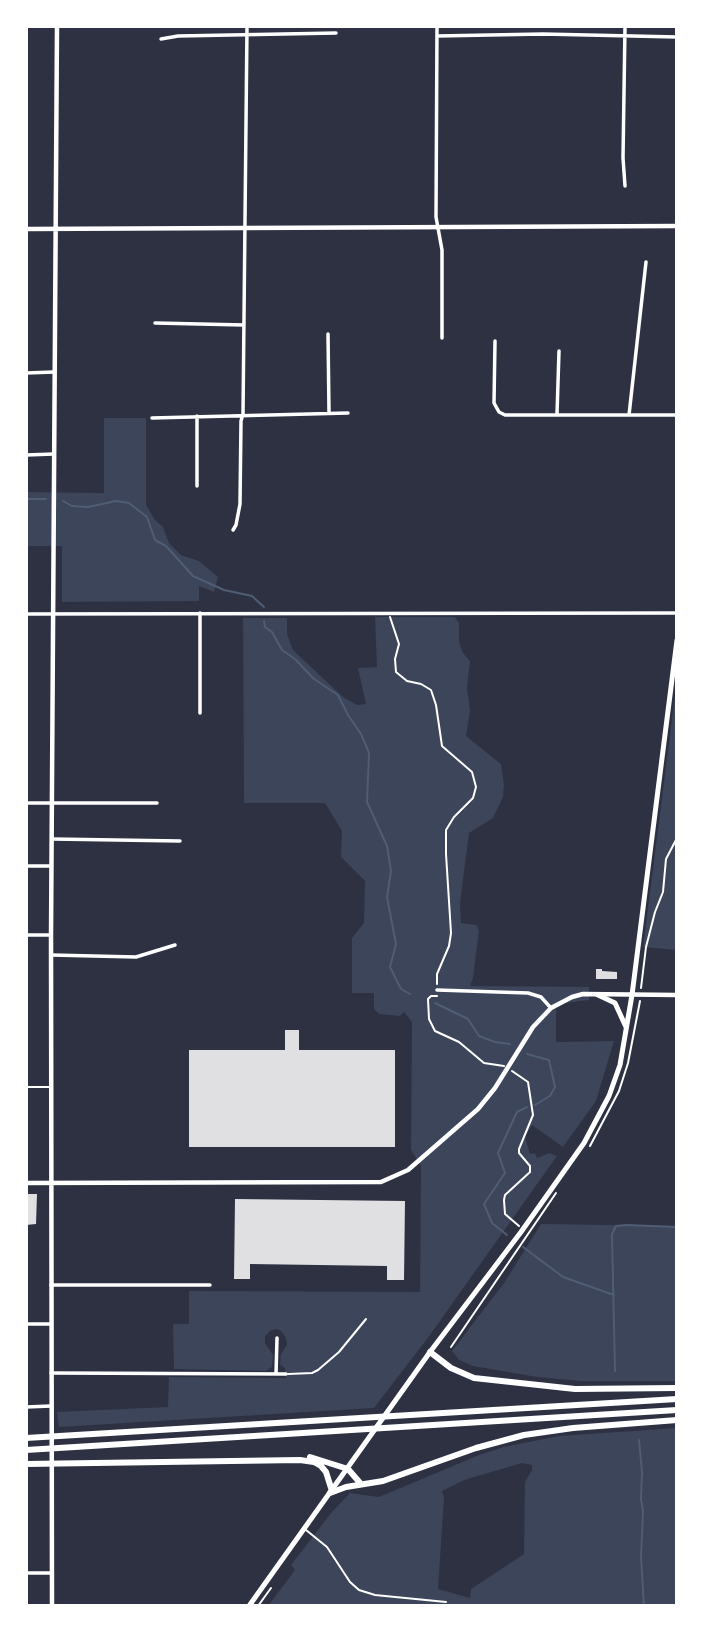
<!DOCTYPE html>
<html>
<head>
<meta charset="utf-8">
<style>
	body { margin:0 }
	#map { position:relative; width:703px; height:1632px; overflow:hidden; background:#2d3142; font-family:Overpass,sans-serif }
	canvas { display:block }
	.frame { position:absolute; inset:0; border:28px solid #fff; pointer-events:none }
</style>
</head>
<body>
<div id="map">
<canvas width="703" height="1632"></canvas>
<div class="frame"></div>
</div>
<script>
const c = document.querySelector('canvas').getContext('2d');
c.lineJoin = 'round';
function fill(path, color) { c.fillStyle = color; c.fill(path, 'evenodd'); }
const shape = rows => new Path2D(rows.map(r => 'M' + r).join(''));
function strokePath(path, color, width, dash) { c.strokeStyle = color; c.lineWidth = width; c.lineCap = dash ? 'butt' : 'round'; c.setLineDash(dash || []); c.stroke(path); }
fill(shape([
	[104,418,146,418,146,505,155,520,163,527,169,543,181,555,199,561,218,577,214,592,199,586,199,601,62,602,62,546,26,546,26,492,104,493],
	[375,617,455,617,459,623,459,642,463,653,470,661,467,688,470,710,466,736,501,764,504,785,503,797,493,818,469,833,460,903,461,923,476,925,479,930,473,978,470,986,589,987,589,1000,556,1004,556,1042,614,1041,596,1101,563,1147,532,1125,525,1137,530,1154,535,1153,537,1158,549,1153,557,1156,430,1335,374,1408,59,1427,57,1412,168,1407,169,1377,286,1378,285,1368,280,1365,281,1354,287,1345,286,1338,281,1331,276,1329,270,1331,265,1336,265,1343,273,1355,272,1367,266,1371,174,1369,173,1324,189,1324,189,1291,420,1292,421,1166,411,1150,412,1022,404,1012,400,1016,379,1014,374,1009,374,993,352,993,352,938,364,923,365,881,341,857,342,831,325,803,244,803,243,618,287,618,287,634,293,650,343,697,357,705,366,704,358,668,377,667],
	[677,680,677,950,643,947],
	[541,1224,677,1226,677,1381,580,1381,537,1377,473,1366,459,1360,452,1351,504,1283],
	[677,1428,677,1606,268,1606,295,1570,291,1565,331,1513,350,1493,379,1497,479,1455,504,1447,559,1436],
	[522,1463,532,1465,532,1470,525,1482,524,1554,471,1589,470,1598,438,1589,444,1498,442,1491,464,1480]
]), '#3c4559');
strokePath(shape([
	[26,499,46,499],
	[63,501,72,506,88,507,116,501,129,503,147,517,155,540,166,546,193,576,224,590,252,596,264,607],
	[264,621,265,627,272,632,282,650,295,659,314,679,338,695,348,715,361,734,369,753,367,802,387,846,391,871,387,897,396,944,390,967,401,989,410,994],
	[435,1003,468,1019,479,1036,495,1042,510,1044],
	[527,1054,549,1060,555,1087,550,1096,535,1105],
	[507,1235,492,1223,484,1204,505,1173,498,1153,517,1112,527,1107],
	[523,1247,563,1277,614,1295],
	[615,1371,612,1234,616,1226,626,1225,677,1227],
	[639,1440,642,1472,641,1499,643,1511,641,1557,644,1606]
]), '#4f5d75', 2);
fill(shape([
	[596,969,602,969,602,971,617,972,617,979,596,979],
	[285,1030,299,1030,299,1050,395,1050,395,1147,189,1147,189,1050,285,1050],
	[26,1194,37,1194,36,1224,26,1225],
	[235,1199,405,1201,404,1280,387,1280,387,1266,250,1264,250,1279,234,1279]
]), '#e0e0e3');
strokePath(shape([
	[390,617,399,644,395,659,396,672,407,681,421,684,431,690,436,705,442,746,472,772,476,787,473,798,454,817,446,830,446,854,451,933,449,946,437,974,437,984],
	[677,740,677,780],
	[641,988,646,947,655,912,663,892,666,859,677,838],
	[437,996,431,996,428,999,429,1019,435,1031,459,1042,484,1063,504,1066],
	[512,1071,528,1082,533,1115,519,1149,519,1153,530,1166,530,1172,505,1195,504,1200,505,1214,519,1226],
	[590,1146,619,1091,628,1063,640,1001],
	[451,1347,556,1193],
	[258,1606,271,1588]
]), '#fff', 2);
strokePath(shape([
	[26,1087,50,1087],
	[288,1374,312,1373,318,1370,339,1352,366,1319],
	[306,1530,327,1547,350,1582,359,1590,375,1595,446,1602]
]), '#fff', 2);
strokePath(shape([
	[437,26,436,217,442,250,442,338],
	[437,36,543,34,677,37],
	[161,39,178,36,336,33],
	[625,186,623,158,625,26],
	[155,323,244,325],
	[328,334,329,412],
	[495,341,494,403,499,412,505,415,677,415],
	[26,373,54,372],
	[557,414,559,351],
	[629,415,646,262],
	[197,416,197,486],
	[152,418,348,413],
	[26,455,54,454],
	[233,530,236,525,240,504,241,421,243,414,247,26],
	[200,613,200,713],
	[26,614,677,613],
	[26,803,157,803],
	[52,839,180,841],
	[26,866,51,866],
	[26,935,51,935],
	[51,955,136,957,175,945],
	[437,990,528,993,541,997,551,1008],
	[51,1285,210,1285],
	[26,1324,51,1324],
	[51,1373,286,1374],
	[276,1374,277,1338],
	[26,1407,51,1406],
	[26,1573,52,1573]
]), '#fff', 3.5);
strokePath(shape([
	[26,229,677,226],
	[26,1183,381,1182,408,1170,478,1109,495,1088,533,1027,551,1008,572,997,583,994,677,995],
	[52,1606,51,935,57,26]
]), '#fff', 4.5);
strokePath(shape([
	[598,995,615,1003,626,1027],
	[249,1606,430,1352,521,1232,584,1143,609,1096,620,1065,632,995,677,640]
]), '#fff', 5);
strokePath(shape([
	[430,1352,451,1368,474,1378,575,1389,677,1388],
	[26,1438,677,1399],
	[26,1450,677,1410],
	[310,1457,348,1469,361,1484],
	[26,1464,300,1460,314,1462,321,1466,326,1472,332,1491],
	[330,1493,346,1487,383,1481,476,1448,524,1435,573,1428,677,1420]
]), '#fff', 6);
</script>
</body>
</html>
